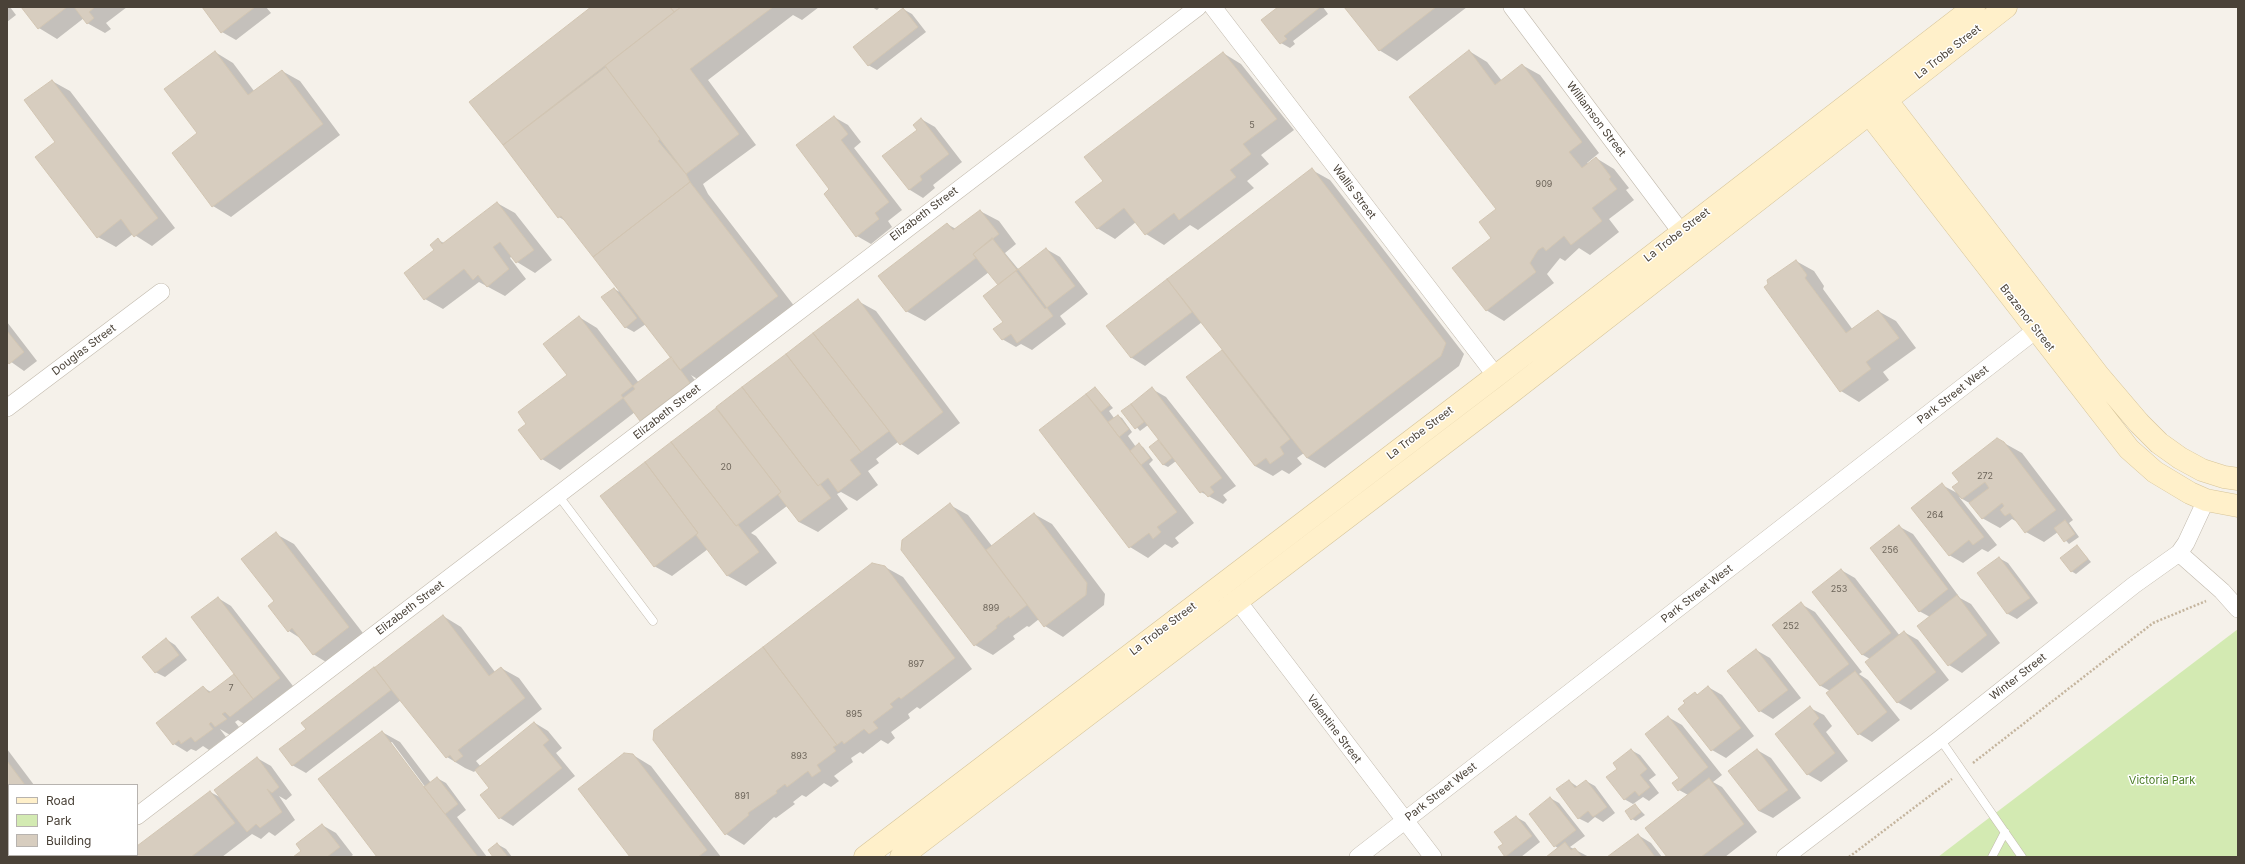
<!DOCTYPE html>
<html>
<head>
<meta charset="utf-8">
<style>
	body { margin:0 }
	#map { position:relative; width:2245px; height:864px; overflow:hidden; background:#f5f1ea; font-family:Inter,sans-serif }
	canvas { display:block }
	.frame { position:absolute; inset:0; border:8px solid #4a4238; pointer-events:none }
	.legend { position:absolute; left:8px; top:784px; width:130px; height:72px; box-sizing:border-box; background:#fff; border:1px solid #b7b3af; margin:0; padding:5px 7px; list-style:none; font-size:12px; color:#4a4238 }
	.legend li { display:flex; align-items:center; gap:8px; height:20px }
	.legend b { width:20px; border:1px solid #b7b3af }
</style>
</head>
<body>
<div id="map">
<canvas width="2245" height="864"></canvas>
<div class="frame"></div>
<ul class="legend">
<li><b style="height:5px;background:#fff0ca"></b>Road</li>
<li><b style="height:11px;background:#d3eab2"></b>Park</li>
<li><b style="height:11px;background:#d7cdbf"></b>Building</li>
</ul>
</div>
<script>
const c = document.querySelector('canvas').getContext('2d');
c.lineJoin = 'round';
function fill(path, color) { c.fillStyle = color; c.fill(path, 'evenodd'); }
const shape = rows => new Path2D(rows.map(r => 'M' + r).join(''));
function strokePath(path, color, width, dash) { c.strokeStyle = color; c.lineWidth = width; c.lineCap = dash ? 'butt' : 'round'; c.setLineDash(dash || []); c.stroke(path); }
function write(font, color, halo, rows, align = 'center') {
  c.font = font + ' Inter,sans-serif'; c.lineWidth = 3; c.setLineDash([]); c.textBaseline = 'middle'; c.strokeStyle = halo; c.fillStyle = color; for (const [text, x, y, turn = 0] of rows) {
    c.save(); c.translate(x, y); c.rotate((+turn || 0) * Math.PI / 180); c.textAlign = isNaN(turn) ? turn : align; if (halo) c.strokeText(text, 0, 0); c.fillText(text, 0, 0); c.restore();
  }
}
fill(shape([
	[2238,629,2238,857,1938,857,1985,821]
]), '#d3eab2');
fill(shape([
	[7,7,10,7,16,15,7,22],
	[22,7,127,7,106,23,111,29,105,33,87,23,84,18,57,39,39,28],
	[203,7,266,7,271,13,236,40,222,32],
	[592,7,819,7,802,20,793,15,708,80,756,145,703,184,708,194,795,307,699,380,691,375,703,391,655,428,641,420,635,412,560,470,542,459,519,430,528,424,568,375,579,317,597,328,639,383,674,361,646,324,634,332,625,327,614,289,622,293,567,222,559,217,471,102],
	[872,7,880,7,877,10],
	[1280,7,1323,7,1328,14,1293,41,1295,44,1290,48,1281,43],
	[1346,7,1467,7,1397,61,1379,50],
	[903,9,912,14,926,32,877,70,868,65],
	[1469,51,1487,62,1502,81,1522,65,1540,75,1599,153,1587,163,1588,164,1596,158,1614,169,1629,188,1626,190,1634,200,1609,219,1619,232,1590,255,1579,248,1565,261,1560,258,1547,274,1554,283,1504,321,1486,310,1497,210],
	[215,52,233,63,254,91,282,71,300,81,340,135,231,217,213,206,173,153,199,133],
	[1223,53,1241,64,1294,130,1261,155,1269,164,1247,181,1254,188,1198,230,1190,225,1164,245,1146,234,1136,222,1115,239,1097,228,1104,181],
	[52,81,70,91,175,228,152,246,133,234,116,247,98,237,56,142],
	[834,117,848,125,861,142,854,148,902,210,888,221,892,227,871,244,857,236,825,194,831,190],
	[921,119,935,127,962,162,933,185,935,188,923,198,910,190,884,156,918,130],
	[1312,170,1330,180,1464,354,1459,366,1325,468,1307,458,1304,453,1297,458,1302,464,1289,474,1282,470,1273,476,1255,466,1188,377,1223,350,1202,322,1145,366,1132,358,1107,326],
	[497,203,515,213,552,260,535,273,517,262,512,256,510,258,526,279,505,296,479,282,443,309,425,299,438,240,444,243],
	[980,211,999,221,1016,244,1005,253,1019,270,1046,249,1060,257,1088,294,1060,316,1066,324,1032,350,1021,344,1016,347,1002,339,1004,322,999,285,989,272,925,321,906,311,947,224,956,229],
	[1796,261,1814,271,1824,286,1823,289,1853,330,1878,311,1896,321,1916,348,1883,372,1889,380,1859,402,1841,391],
	[858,301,876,311,960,423,918,455,898,442,876,459,879,463,868,471,878,485,857,501,841,492,837,494,848,509,818,532,799,522,787,506,751,533,756,536,777,563,746,586,728,576,708,549,672,576,654,566,716,409,721,412,717,407],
	[7,322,37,361,24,371,7,359],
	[1095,388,1113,408,1109,411,1114,418,1118,416,1122,418,1132,432,1128,436,1136,447,1139,445,1143,447,1153,460,1149,464,1194,523,1175,538,1179,543,1172,548,1165,544,1148,558,1130,547,1041,430],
	[1152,389,1166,397,1236,486,1223,495,1227,500,1223,504,1201,492,1176,461,1168,467,1164,465,1150,447,1158,441,1162,443,1148,425,1140,431,1123,411],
	[2004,443,2022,453,2073,520,2069,523,2079,537,2069,544,2058,532,2044,542,2026,532,2019,523,2012,519,2000,528,1982,518,1971,504,1959,497,1997,545,1988,552,1982,549,1963,563,1949,555,1942,485,1959,494],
	[950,505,968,515,992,546,1034,514,1052,524,1105,594,1104,605,1063,637,1045,626,1039,619,1029,627,1027,626,1013,636,1015,639,993,655,975,645],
	[1900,527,1913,534,1960,598,1971,604,2000,643,1962,673,1949,665,1930,617,1919,611],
	[276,534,294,544,366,637,331,665,313,654,300,638,289,631,275,602],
	[2077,546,2091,562,2076,574,2071,571],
	[1999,558,2008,563,2038,603,2017,619,2008,614,1978,573],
	[885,567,903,577,972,669,920,709,917,707,908,714,910,718,891,732,895,738,888,744,881,740,863,754,860,752,851,758,853,762,834,776,839,781,831,787,824,783,806,797,802,795,793,802,795,804,776,818,774,817,744,845,726,834,654,740],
	[1841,570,1855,578,1900,636,1904,632,1918,640,1949,680,1911,710,1897,702,1870,659,1863,655,1814,592],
	[218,598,231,606,293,686,244,724,238,720,235,722,239,727,230,735,220,729,226,737,209,750,203,746,196,751,191,749,187,752,174,744,204,688,211,692,235,674],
	[1801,604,1815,612,1862,672,1859,674,1868,680,1900,720,1872,742,1859,734,1830,691,1821,686,1774,625],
	[443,616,461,627,495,672,501,668,519,678,542,709,476,761,481,767,535,723,548,731,562,748,556,753,575,776,513,826,500,818,490,788,476,770,474,772,465,768,447,757,401,700,306,773,292,765,307,730],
	[166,639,175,645,187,660,165,677,155,672],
	[1756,650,1770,658,1801,698,1773,719,1760,711],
	[1708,687,1722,695,1754,736,1726,758,1712,750,1695,693,1698,695],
	[1810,708,1824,715,1832,726,1826,732,1848,761,1821,782,1807,774],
	[1668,717,1682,725,1722,775,1713,782,1722,787,1757,832,1725,857,1669,857,1688,795,1679,790,1680,778],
	[382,732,400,742,431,783,437,778,446,783,466,810,457,817,487,857,378,857],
	[392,742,426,788,424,788,390,743],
	[7,749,34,785,9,785,9,855,53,855,50,857,7,857],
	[1631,750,1640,755,1656,775,1649,780,1659,793,1649,801,1643,797,1633,804,1624,799,1619,769],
	[1757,750,1771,758,1801,798,1773,818,1759,811],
	[633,755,651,766,721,857,632,857],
	[257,758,271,766,292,795,286,800,279,796,295,820,275,836,269,832,261,839,252,834,222,857,125,857,137,855,137,848,210,792,222,798],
	[1569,781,1578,787,1586,781,1595,786,1615,813,1603,822,1595,817,1588,823,1578,818],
	[1550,798,1559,803,1585,836,1570,847,1589,857,1547,857,1559,849,1555,846],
	[1635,805,1645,815,1636,821,1632,819],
	[1516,817,1525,822,1540,842,1521,857,1507,857,1504,844],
	[322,825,336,833,353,855,350,857,295,857,302,851],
	[1638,835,1651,843,1662,857,1609,857],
	[497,844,506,849,512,857,495,857]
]), '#0003');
const building = shape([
	[21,7,67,7,38,29,21,7],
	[74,7,95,7,89,12,94,18,87,24,74,7],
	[202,7,255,7,221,33,202,7],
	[591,7,670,7,674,12,503,145,469,102,591,7],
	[670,7,681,7,674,12,670,7],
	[681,7,773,7,690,69,739,134,686,174,605,66,681,7],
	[1278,7,1319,7,1319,8,1284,36,1287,39,1280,44,1261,20,1278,7],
	[1344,7,1436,7,1379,51,1344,7],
	[903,8,918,27,868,66,853,47,903,8],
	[1469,50,1495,85,1522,64,1582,142,1569,152,1582,168,1596,157,1611,177,1609,179,1617,189,1592,208,1602,221,1571,245,1564,236,1546,251,1543,247,1538,250,1530,263,1536,272,1486,311,1452,268,1491,238,1479,222,1496,209,1409,97,1469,50],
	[215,51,248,95,282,70,323,124,212,207,172,153,197,133,164,89,215,51],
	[1223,52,1277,119,1243,144,1251,154,1230,170,1236,177,1179,220,1174,213,1145,235,1124,208,1097,229,1075,202,1103,181,1084,157,1223,52],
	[606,67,660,139,658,141,686,174,690,182,593,257,561,216,558,218,503,145,606,67],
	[52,80,158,218,134,237,121,219,97,238,35,157,55,142,24,100,52,80],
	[834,116,848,134,841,140,889,202,875,213,879,219,856,237,824,194,829,189,796,145,834,116],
	[921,118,949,154,920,176,922,180,909,190,882,156,917,130,913,125,921,118],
	[1312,168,1446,343,1441,356,1307,458,1167,279,1312,168],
	[690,182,778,296,680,370,593,257,690,182],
	[497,202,534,250,516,263,500,242,493,247,509,269,487,287,478,275,473,280,464,269,424,300,404,273,434,250,430,245,438,238,442,244,497,202],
	[980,210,999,234,973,254,976,258,906,312,878,276,947,223,953,230,980,210],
	[992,238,1017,270,998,285,973,254,992,238],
	[1046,248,1075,286,1045,309,1016,271,1046,248],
	[1796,260,1807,275,1805,278,1846,333,1878,310,1899,338,1866,362,1871,369,1840,392,1764,287,1768,284,1767,280,1796,260],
	[1018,269,1053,316,1017,343,1011,334,1002,340,993,329,1003,322,983,296,1018,269],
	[1167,279,1192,312,1131,358,1106,326,1167,279],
	[614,288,637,318,625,328,601,297,614,288],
	[858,299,943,412,900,445,813,333,858,299],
	[579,316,635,389,541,460,518,430,526,424,518,412,567,375,543,344,579,316],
	[7,331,24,352,9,364,7,361,7,331],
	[813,333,889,431,861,452,786,354,813,333],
	[1222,350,1290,439,1280,447,1284,454,1270,464,1266,458,1255,466,1186,377,1222,350],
	[786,354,861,452,850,460,861,474,838,492,828,478,818,486,742,387,786,354],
	[671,357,690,383,640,421,621,395,671,357],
	[742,387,818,486,820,484,831,498,799,522,778,495,781,492,716,407,742,387],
	[1095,387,1110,405,1101,412,1086,394,1095,387],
	[1152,387,1222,478,1210,487,1214,492,1208,497,1203,491,1200,493,1131,404,1152,387],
	[1086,394,1177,512,1157,527,1161,532,1153,539,1149,533,1129,548,1039,430,1086,394],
	[1131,404,1144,422,1135,429,1121,411,1131,404],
	[716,408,781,492,736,526,671,442,716,408],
	[1118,415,1129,429,1119,437,1108,422,1118,415],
	[1997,438,2004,442,2056,510,2025,533,2010,513,2005,516,2000,510,2004,506,2002,503,1982,519,1969,503,1989,488,1985,482,1962,499,1952,487,1959,482,1952,473,1997,438],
	[1158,440,1172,458,1163,465,1149,447,1158,440],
	[671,442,736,526,738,525,759,552,727,576,696,535,698,533,645,462,671,442],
	[1139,443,1150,458,1141,465,1130,451,1139,443],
	[645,462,698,533,654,567,600,496,645,462],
	[1942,483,1984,537,1973,545,1969,540,1949,556,1911,508,1942,483],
	[950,503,1027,605,1010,618,1009,616,996,626,997,628,974,646,901,550,902,540,950,503],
	[1034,513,1087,583,1086,595,1044,627,986,550,1034,513],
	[2065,520,2075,534,2064,542,2054,528,2065,520],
	[1899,525,1948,589,1919,612,1870,548,1899,525],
	[276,532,349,627,313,655,292,628,288,632,268,606,274,601,241,559,276,532],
	[2077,545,2088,559,2071,572,2060,558,2077,545],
	[1999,557,2030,598,2007,614,1977,573,1999,557],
	[872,563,885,566,955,658,901,699,899,697,890,704,893,707,873,722,878,728,869,734,864,729,844,744,842,741,837,745,763,647,872,563],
	[1841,569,1891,633,1862,655,1812,592,1841,569],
	[1957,595,1987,635,1948,666,1917,626,1957,595],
	[218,597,280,678,253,699,191,617,218,597],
	[1801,602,1849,664,1820,686,1772,625,1801,602],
	[443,615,489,676,501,667,525,698,458,750,463,756,455,762,450,755,446,758,374,668,443,615],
	[1904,631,1936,672,1897,703,1865,662,1904,631],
	[166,638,179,655,155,673,142,657,166,638],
	[763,647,837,745,833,747,836,751,817,765,821,771,812,777,808,771,787,787,785,784,776,791,777,793,748,813,749,815,725,835,653,740,654,730,763,647],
	[1756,649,1788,690,1759,712,1727,671,1756,649],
	[374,667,391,690,292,766,279,749,306,729,301,723,374,667],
	[1855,671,1887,712,1858,735,1826,693,1855,671],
	[234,674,253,699,230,717,225,712,222,714,227,719,215,727,211,722,209,724,213,729,195,742,191,737,181,744,179,740,173,745,156,723,203,686,209,693,234,674],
	[1708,686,1741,728,1711,751,1678,709,1685,703,1683,701,1695,692,1697,695,1708,686],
	[1810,706,1819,718,1813,724,1835,753,1807,775,1775,734,1810,706],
	[1668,716,1708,767,1678,791,1672,783,1679,778,1645,734,1668,716],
	[534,722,549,740,543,745,562,768,499,819,480,795,489,788,475,770,534,722],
	[382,731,424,787,478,857,377,857,318,779,382,731],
	[1631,749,1647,769,1640,775,1650,787,1639,796,1635,791,1624,800,1606,777,1617,769,1613,763,1631,749],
	[1757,749,1788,790,1759,811,1728,771,1757,749],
	[624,753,633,754,707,850,698,857,630,857,578,789,624,753],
	[257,757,279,787,272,793,267,789,282,812,260,828,256,824,247,832,214,790,257,757],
	[7,761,25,785,9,785,9,852,7,853,7,761],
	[437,777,458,804,445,814,424,787,437,777],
	[1709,778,1744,824,1701,857,1667,857,1645,828,1709,778],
	[1569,780,1575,788,1586,780,1607,807,1593,817,1588,811,1578,819,1556,789,1569,780],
	[210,791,235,823,191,857,123,857,126,855,137,855,137,846,210,791],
	[1550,797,1576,830,1554,847,1529,814,1550,797],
	[1635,804,1641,812,1631,820,1625,811,1635,804],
	[1516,816,1532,836,1505,857,1498,847,1503,844,1494,832,1516,816],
	[322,824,340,847,327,857,293,857,301,851,296,844,322,824],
	[1638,834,1655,857,1607,857,1638,834],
	[1565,842,1571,850,1575,848,1582,857,1546,857,1565,842],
	[497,843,508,857,493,857,488,850,497,843]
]);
fill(building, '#d7cdbf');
strokePath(building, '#d2c5b2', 1);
const lane = shape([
	[558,495,653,621],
	[1940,739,2022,857],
	[1992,857,2005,832]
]);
const street = shape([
	[1213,7,1496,376],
	[1512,7,1681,232],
	[7,408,161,292],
	[2179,553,2222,591,2238,609],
	[1237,600,1433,857],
	[137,816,1198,7],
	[84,857,86,855],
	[1358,857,2036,330],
	[1785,857,1940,739,2134,585,2179,553,2186,543,2206,500]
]);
const secondary = shape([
	[1877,88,2099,376,2139,423,2159,443,2180,458,2202,470,2224,477,2238,479],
	[1860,102,2129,449,2155,472,2190,493,2206,500,2238,506],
	[865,857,1496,376,1974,7],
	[901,857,1509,394,2006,7]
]);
strokePath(lane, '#c1b9ac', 9);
strokePath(street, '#c1b9ac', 18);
strokePath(secondary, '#d6c499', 23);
strokePath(shape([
	[1973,763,2153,623,2206,601],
	[1849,857,1952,779]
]), '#c4b49d', 2.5, [2, 2]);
strokePath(lane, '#fff', 8);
strokePath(street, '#fff', 17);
strokePath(secondary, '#fff0ca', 22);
write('9px', '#6d655a', null, [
	["5",1252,125],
	["909",1544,184],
	["20",726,467],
	["272",1985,476],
	["264",1935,515],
	["256",1890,550],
	["253",1839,589],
	["899",991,608],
	["252",1791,626],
	["897",916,664],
	["7",231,688],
	["895",854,714],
	["893",799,756],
	["891",742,796]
]);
write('11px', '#4a4238', '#fff', [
	["La Trobe Street",1948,52,-38],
	["Williamson Street",1596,119,53],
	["Wallis Street",1354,192,53],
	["Elizabeth Street",924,214,-37],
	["La Trobe Street",1677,235,-38],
	["Brazenor Street",2027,318,52],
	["Douglas Street",84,350,-37],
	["Park Street West",1953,395,-38],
	["Elizabeth Street",667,412,-38],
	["La Trobe Street",1420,433,-37],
	["Park Street West",1697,594,-38],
	["Elizabeth Street",410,608,-37],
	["La Trobe Street",1163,629,-37],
	["Winter Street",2018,677,-38],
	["Valentine Street",1334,729,53],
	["Park Street West",1441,792,-38]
]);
write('11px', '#4c7e28', '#fff', [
	["Victoria Park",2162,781]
]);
</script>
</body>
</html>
